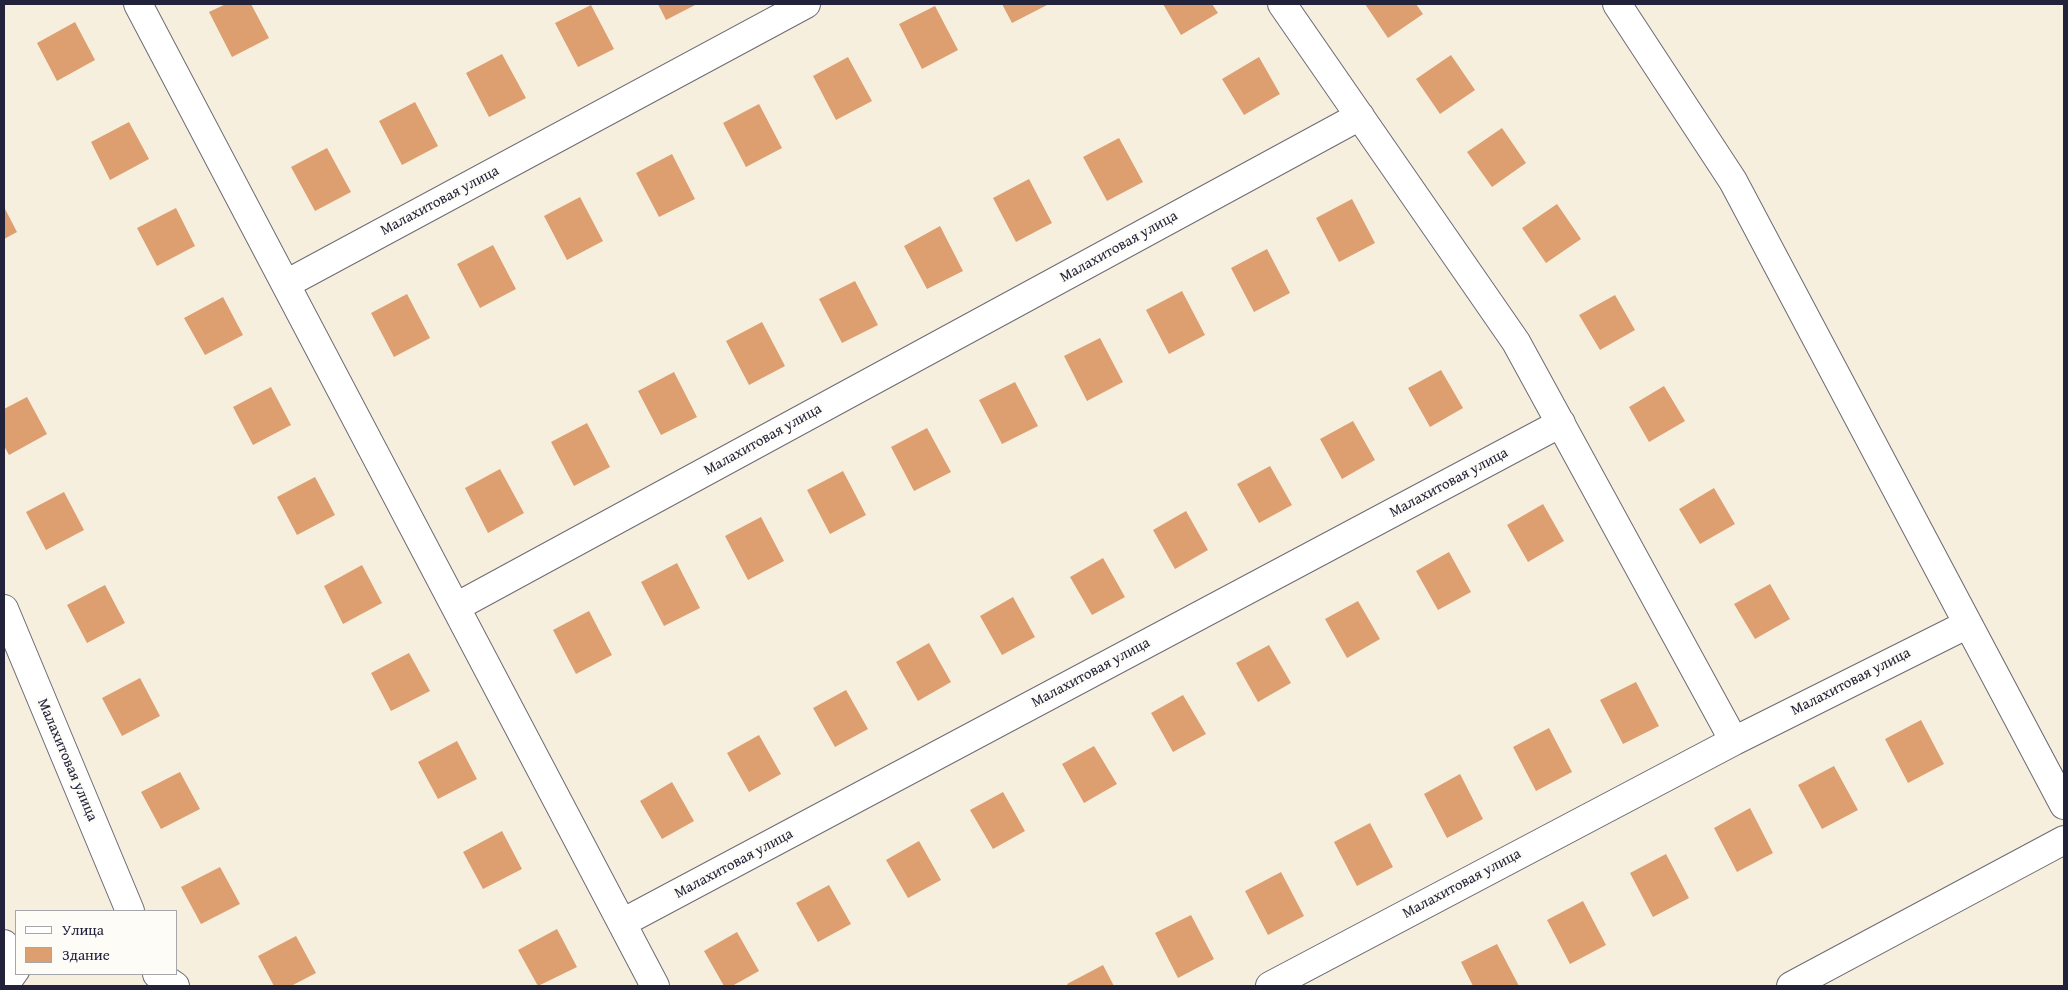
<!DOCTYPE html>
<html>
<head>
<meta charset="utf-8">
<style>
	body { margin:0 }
	#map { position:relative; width:2068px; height:990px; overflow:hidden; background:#f7efde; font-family:"Gentium Book Plus",serif }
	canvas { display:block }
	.frame { position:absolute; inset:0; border:5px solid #22223b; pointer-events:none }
	.legend { position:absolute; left:15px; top:910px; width:162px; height:65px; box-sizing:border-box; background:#fdfcf7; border:1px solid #a5a5ac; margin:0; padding:6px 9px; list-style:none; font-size:15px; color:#22223b }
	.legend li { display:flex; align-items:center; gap:10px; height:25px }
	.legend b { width:25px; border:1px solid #a5a5ac }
</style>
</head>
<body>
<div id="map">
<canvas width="2068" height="990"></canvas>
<div class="frame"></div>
<ul class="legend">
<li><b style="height:6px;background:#fff"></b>Улица</li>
<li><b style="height:14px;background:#dd9e70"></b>Здание</li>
</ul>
</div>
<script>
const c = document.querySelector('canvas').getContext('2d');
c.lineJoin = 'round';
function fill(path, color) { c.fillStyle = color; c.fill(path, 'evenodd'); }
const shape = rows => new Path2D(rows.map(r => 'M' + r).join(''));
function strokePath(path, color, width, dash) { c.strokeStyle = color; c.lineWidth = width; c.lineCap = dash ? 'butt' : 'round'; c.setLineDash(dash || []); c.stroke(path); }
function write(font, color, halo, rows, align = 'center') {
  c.font = font + ' "Gentium Book Plus",serif'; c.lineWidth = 5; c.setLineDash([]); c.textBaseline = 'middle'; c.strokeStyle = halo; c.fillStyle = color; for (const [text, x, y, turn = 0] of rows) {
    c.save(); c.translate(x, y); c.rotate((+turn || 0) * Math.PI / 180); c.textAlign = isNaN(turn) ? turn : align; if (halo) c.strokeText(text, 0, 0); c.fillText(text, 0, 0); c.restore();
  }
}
fill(shape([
	[226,4,251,4,269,38,232,57,209,12],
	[658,4,697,4,666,20],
	[1002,4,1049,4,1012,23],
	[1163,4,1212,4,1218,13,1181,35],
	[1365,4,1416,4,1423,14,1388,38],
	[591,5,614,49,578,67,555,23],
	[935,6,958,50,922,69,899,24],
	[75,22,95,60,57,81,37,43],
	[502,54,526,98,489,117,466,73],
	[1451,55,1475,90,1440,114,1416,79],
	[848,57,872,101,836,120,813,76],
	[1259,57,1280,94,1244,115,1222,79],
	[415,102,438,146,402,165,379,121],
	[759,104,782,148,746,167,723,123],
	[129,122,149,159,110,180,91,142],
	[1502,128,1526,163,1492,187,1467,152],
	[1119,138,1143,182,1107,201,1083,157],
	[327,148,351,192,315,211,291,167],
	[672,154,695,199,659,217,636,173],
	[1029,179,1052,223,1016,242,993,198],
	[580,197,603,241,567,260,544,216],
	[1352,199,1375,243,1339,262,1316,218],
	[1557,204,1581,239,1546,263,1522,228],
	[4,207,17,232,4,239],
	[176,208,195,246,157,266,137,228],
	[940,226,963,271,927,289,904,246],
	[493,245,516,289,480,308,457,264],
	[1267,249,1290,293,1254,312,1231,268],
	[855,281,878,325,842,343,819,299],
	[1182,291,1205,335,1169,354,1146,310],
	[407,294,430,338,394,357,371,313],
	[1615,295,1635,330,1600,350,1579,315],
	[223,297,243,335,205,355,184,318],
	[762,322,785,366,749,385,726,341],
	[1100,338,1123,382,1087,401,1064,356],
	[1441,370,1463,408,1430,427,1408,388],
	[674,372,697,417,661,435,638,391],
	[1015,382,1038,426,1002,444,979,400],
	[1664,386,1685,421,1649,442,1629,407],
	[271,387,291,425,253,445,233,407],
	[27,397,47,434,9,455,4,446,4,409],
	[1353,421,1375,460,1342,479,1320,439],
	[587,423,610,467,574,486,551,442],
	[927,428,951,472,914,491,891,447],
	[1270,466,1292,505,1259,523,1237,484],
	[500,469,524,513,488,533,465,488],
	[843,471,866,515,830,534,807,490],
	[315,477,335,515,297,535,277,497],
	[1714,488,1735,524,1700,544,1679,509],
	[64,492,84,530,46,550,26,512],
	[1543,504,1564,541,1528,562,1507,525],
	[1186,511,1208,550,1175,569,1153,530],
	[761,517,784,561,748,580,725,536],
	[1449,552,1471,592,1438,610,1416,571],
	[1103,558,1125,597,1092,615,1070,577],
	[677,563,700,608,664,626,641,582],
	[362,565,382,603,343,624,324,586],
	[1770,584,1790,619,1755,639,1734,604],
	[105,585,125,623,87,643,67,605],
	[1013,597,1035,637,1002,655,980,616],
	[1358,601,1380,639,1347,658,1325,619],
	[589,611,612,655,576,674,553,630],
	[929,643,951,682,918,701,896,662],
	[1269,645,1291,683,1258,702,1236,663],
	[409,653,430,691,391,711,371,673],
	[140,678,160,716,122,736,102,698],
	[1636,682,1659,726,1623,744,1600,700],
	[846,690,868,729,835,747,813,708],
	[1183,695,1206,734,1173,752,1151,713],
	[1921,720,1944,764,1908,783,1885,739],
	[1549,728,1572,772,1536,791,1513,747],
	[759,735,781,774,749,792,727,753],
	[457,741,477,779,438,799,418,762],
	[1094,746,1117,784,1084,803,1062,764],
	[1834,766,1858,810,1822,829,1798,785],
	[180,772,200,809,161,829,141,792],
	[1460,774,1483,819,1447,838,1424,794],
	[672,782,694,821,662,839,640,801],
	[1003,792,1025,831,993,849,970,810],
	[1750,808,1773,853,1737,872,1714,828],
	[1370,823,1393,867,1357,886,1334,842],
	[502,831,522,869,483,889,463,852],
	[919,841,941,880,908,898,886,860],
	[1666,854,1689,898,1653,917,1630,873],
	[220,867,240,904,201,924,181,887],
	[1281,872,1304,916,1268,935,1245,891],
	[829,885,851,924,818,942,796,903],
	[1583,901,1606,945,1570,964,1547,920],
	[1191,915,1214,959,1178,978,1155,933],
	[557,929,577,967,538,986,518,950],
	[737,932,759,971,732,986,724,986,704,951],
	[296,936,316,973,291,986,274,986,258,956],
	[1497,944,1519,986,1473,986,1461,962],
	[1103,965,1114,986,1068,986,1067,984]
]), '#dd9e70');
const street = shape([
	[138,4,655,986],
	[1282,4,1516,342,1734,741],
	[1617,4,1733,181,2064,805],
	[286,284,806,4],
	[456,607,1360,116],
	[4,609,130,911],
	[622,923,1561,423],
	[4,944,16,964],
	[157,974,175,986],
	[4,986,16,969],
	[1270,986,1734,741,1968,624],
	[1791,986,2064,840]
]);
strokePath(street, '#6d6a74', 30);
strokePath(street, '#fff', 28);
write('15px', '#22223b', '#fdfcf7', [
	["Малахитовая улица",440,201,-28],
	["Малахитовая улица",1119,247,-29],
	["Малахитовая улица",763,440,-29],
	["Малахитовая улица",1449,483,-28],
	["Малахитовая улица",1091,673,-28],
	["Малахитовая улица",1851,682,-27],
	["Малахитовая улица",67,760,67],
	["Малахитовая улица",734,864,-28],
	["Малахитовая улица",1462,884,-28]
]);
</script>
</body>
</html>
